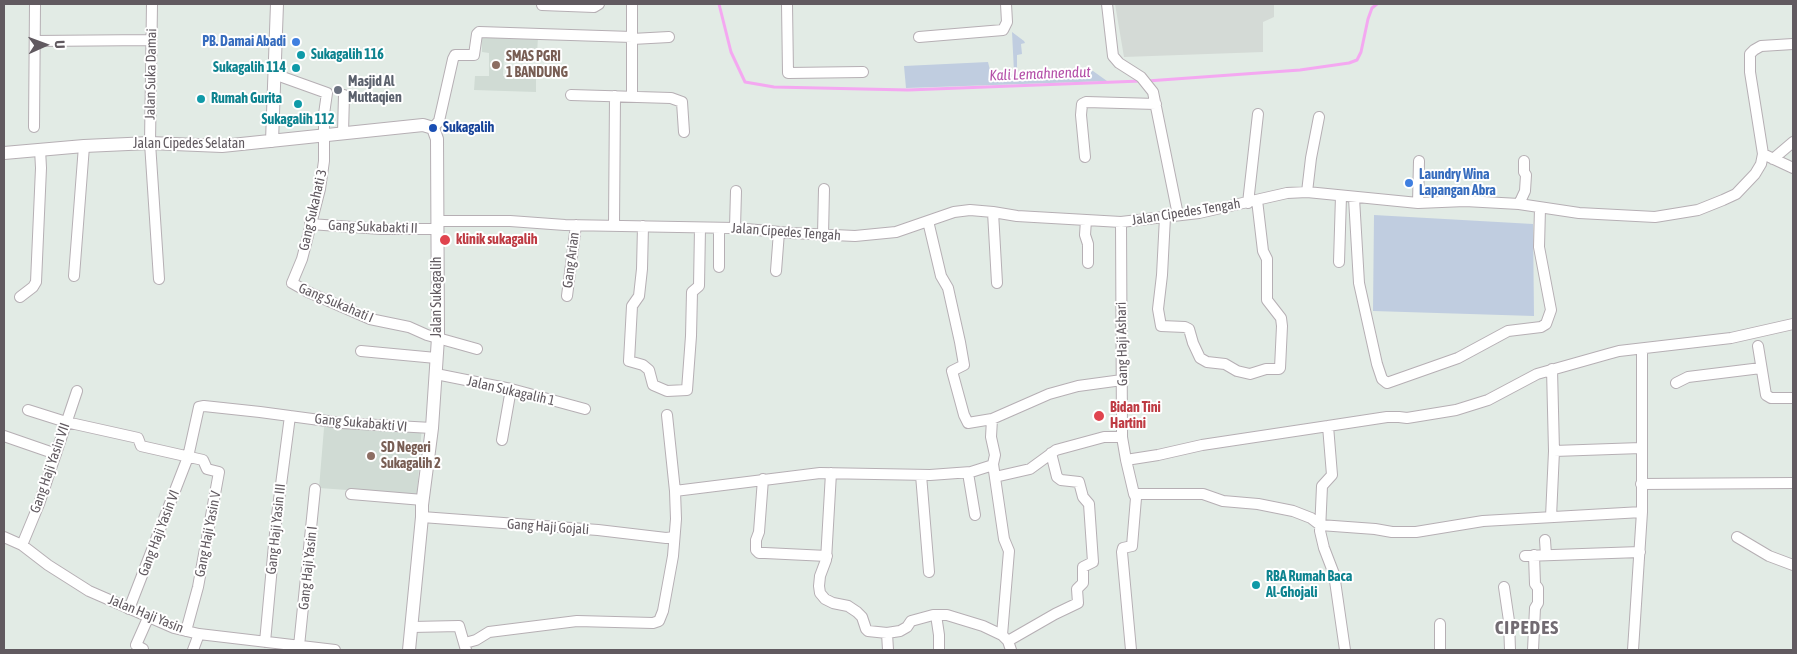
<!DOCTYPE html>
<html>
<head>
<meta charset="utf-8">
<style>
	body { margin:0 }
	#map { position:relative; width:1797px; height:654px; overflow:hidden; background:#e2ebe5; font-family:"Asap Condensed",sans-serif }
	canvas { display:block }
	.frame { position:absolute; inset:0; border:5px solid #615a60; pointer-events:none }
	.north { position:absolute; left:20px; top:20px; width:50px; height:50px; -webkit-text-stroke:4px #fff; paint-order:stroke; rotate:88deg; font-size:14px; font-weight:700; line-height:20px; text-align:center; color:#615a60 }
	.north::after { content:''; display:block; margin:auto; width:18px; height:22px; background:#615a60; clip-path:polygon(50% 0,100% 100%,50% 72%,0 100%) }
</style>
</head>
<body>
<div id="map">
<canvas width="1797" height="654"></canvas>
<div class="frame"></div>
<div class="north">U</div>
</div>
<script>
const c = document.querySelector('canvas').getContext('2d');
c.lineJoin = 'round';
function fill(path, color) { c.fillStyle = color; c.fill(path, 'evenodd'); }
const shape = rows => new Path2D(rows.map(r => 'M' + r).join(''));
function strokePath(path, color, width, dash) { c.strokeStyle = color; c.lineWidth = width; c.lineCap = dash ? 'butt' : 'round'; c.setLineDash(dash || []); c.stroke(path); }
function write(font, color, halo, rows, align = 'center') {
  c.font = font + ' "Asap Condensed",sans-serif'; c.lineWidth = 4; c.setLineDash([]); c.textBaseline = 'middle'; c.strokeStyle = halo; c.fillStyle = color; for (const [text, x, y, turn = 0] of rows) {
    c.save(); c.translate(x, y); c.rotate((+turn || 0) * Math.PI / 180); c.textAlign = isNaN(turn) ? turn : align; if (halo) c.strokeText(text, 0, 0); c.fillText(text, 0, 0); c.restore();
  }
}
fill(shape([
	[1115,4,1274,4,1274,17,1263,22,1263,52,1124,57]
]), '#d4dad6');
fill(shape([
	[482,36,538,37,537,54,504,53,503,76,536,77,536,92,474,90,475,76,489,76,489,53,482,52],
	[325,416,422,424,417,495,319,488]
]), '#d0dbd4');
fill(shape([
	[1012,32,1024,41,1025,43,1021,44,1022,54,1017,55,1017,71,1014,72],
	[988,62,991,74,1024,74,1024,76,1093,71,1107,81,906,88,904,66],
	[1374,215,1533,224,1534,316,1373,311]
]), '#c0cde0');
strokePath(shape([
	[719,4,731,52,745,82,774,87,908,90,1141,81],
	[1147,81,1300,70,1349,63,1357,60,1361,52,1368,19,1372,8,1377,4]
]), '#f4a8f1', 3);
const minor = shape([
	[152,4,150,143,159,279],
	[632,4,632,97],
	[787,4,788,73,863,72],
	[1107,4,1113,56,1119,63,1141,77,1153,92,1178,215],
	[542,5,594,7,599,4],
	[919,37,1003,30,1007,22,1006,4],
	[632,39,669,37],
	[35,41,152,40],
	[274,74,327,93,324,114,324,161,320,189,302,259,292,283,308,292,370,319,409,327,427,335,477,349],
	[571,95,671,98,682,102,684,132],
	[34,127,35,4],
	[433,128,439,121,453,59,455,55,474,55,477,34,479,32,632,37],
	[343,133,344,95],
	[1763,154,1793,168],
	[1085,157,1081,115,1082,104,1086,102,1156,104],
	[1773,159,1793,142],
	[1307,192,1311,158,1319,117],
	[1354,198,1359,283,1377,364,1382,379,1387,383,1458,358,1508,331,1541,327,1546,324,1551,310,1539,247,1540,208],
	[1248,203,1258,114],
	[1418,203,1419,161],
	[1519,204,1525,191,1526,175,1524,172,1524,161],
	[993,212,997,283],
	[1165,217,1162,275,1158,309,1161,326,1185,327,1189,329,1193,343,1200,358,1207,362,1225,364,1237,371,1250,374,1266,369,1279,369,1280,368,1282,326,1281,318,1267,300,1267,259,1263,251,1257,200],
	[1086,220,1085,235,1088,244,1088,263],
	[437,221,510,221,565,225,735,228,791,233,855,236,896,232,954,212,970,210,993,212,1017,216,1121,222,1199,213,1287,193,1307,192,1418,203,1465,201,1519,204,1579,213,1655,217,1698,210,1723,200,1736,194,1755,174,1761,164,1763,154,1750,72,1750,54,1754,50,1761,46,1793,44],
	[928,221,941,276,948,288,960,342,964,365,952,371,964,415,968,423,992,419],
	[1121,222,1122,437,1126,460,1134,494,1136,498,1132,546,1123,548,1122,552,1131,650],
	[310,224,381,229,437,229],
	[614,225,615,96],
	[643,226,642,269,639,296,632,306,629,361,643,365,649,370,653,385,667,391,687,390,691,336,692,292,699,286,700,228],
	[735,228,736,191],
	[823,235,824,189],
	[1339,262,1341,196],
	[719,267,719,228],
	[776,271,779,232],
	[74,276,84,146],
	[567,296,576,225],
	[20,297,33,287,36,282,41,168,40,149],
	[1758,346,1766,395,1771,398,1793,398],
	[361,351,436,358],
	[436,374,511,389,585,409],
	[1676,383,1688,377,1761,368],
	[28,410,66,422,138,438,141,446,203,460,207,469,219,472,198,587,186,631],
	[667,415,675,491],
	[1328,426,1387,417,1399,417,1407,418,1456,410,1488,400,1537,374,1608,354,1619,351,1731,338,1793,324],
	[4,436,56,454],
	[502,440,511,389],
	[1554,451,1641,448],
	[1126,460,1158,455,1202,445,1328,426,1332,475,1322,486,1320,531,1324,548,1334,574,1345,650],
	[831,473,826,560,820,576,819,586,820,593,825,599,833,603,848,606,857,612,862,617,866,629,868,631,887,633,900,631,907,627,911,621,933,615,947,615,983,626,1002,635],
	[968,473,975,515],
	[921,475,929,572],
	[995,477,1030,469,1056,450,1104,437,1122,437],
	[763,479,759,532,756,540,756,550,759,553,765,553,827,556],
	[1641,484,1793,483],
	[351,494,423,500],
	[1134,494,1203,494,1223,501,1258,504,1293,511,1311,518,1320,525,1375,529,1392,532,1416,532,1483,521,1642,512],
	[422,517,598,530,666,538,674,537],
	[1551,517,1554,451,1552,369],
	[4,537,22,545,48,565,89,591,174,628,199,634,335,650],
	[1737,537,1769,556,1793,565],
	[1545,540,1546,555],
	[22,545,39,504,77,391],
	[1525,556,1640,552],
	[1504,587,1509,621,1510,650],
	[129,609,188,457,199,407,204,406,260,412,342,423,432,428],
	[936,615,939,635,939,650],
	[1440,624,1440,650],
	[412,627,459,626,466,650],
	[887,633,888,650],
	[1008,641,1055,614,1078,603,1077,589,1083,583,1083,567,1093,562,1089,504,1083,497,1079,482,1061,480,1057,477,1051,453],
	[265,642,276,523,290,416],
	[465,643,476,640,489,632,577,621,653,623,659,621,663,611,673,556,676,519,675,491,820,473,930,475,971,472,993,465],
	[299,646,315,489],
	[142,650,143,649,136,645,148,618],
	[193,650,199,634],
	[1011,650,1008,641,1002,635,1009,551,1004,539,993,464,995,455,991,437,992,419,1049,394,1078,386,1122,380],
	[1533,650,1535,608,1538,603,1538,588,1535,584,1534,555],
	[1633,650,1642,512,1642,349]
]);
const tertiary = shape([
	[272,141,277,4],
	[4,153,84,146,150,143,222,146,423,125,433,128,437,139,438,338,432,428,422,505,422,517,409,650]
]);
strokePath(minor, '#b6afb4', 12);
strokePath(tertiary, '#b6afb4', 14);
strokePath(minor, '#fff', 10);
strokePath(tertiary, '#fff', 12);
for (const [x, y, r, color] of [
	[296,42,5,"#3f7fe0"],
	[301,55,5,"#0f9aa8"],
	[496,65,5,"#8d6e63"],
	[296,68,5,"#0f9aa8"],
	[338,90,5,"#6b7280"],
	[201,99,5,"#0f9aa8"],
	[298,104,5,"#0f9aa8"],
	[433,128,5,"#1a4fb4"],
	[1409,183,5,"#3f7fe0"],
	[445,240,6,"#e0444e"],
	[1099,416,6,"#e0444e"],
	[371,456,5,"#8d6e63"],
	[1256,585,5,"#0f9aa8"]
]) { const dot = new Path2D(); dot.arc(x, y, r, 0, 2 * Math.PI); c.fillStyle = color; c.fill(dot); strokePath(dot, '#fff', 2); }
write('bold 14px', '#366cbe', '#fff', [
	["PB. Damai Abadi",286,42],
	["Laundry Wina",1419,175,"left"],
	["Lapangan Abra",1419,191,"left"]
], 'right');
write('bold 14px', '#0d838f', '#fff', [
	["Sukagalih 116",311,55],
	["Sukagalih 114",286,68,"right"],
	["Rumah Gurita",211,99],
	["Sukagalih 112",298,120,"center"],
	["RBA Rumah Baca",1266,577],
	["Al-Ghojali",1266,593]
], 'left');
write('bold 14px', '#785e54', '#fff', [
	["SMAS PGRI",506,57],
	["1 BANDUNG",506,73],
	["SD Negeri",381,448],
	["Sukagalih 2",381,464]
], 'left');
write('14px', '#615a60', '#fff', [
	["Jalan Suka Damai",151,74,-89],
	["Jalan Cipedes Selatan",189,144],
	["Gang Sukahati 3",313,210,-77],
	["Jalan Cipedes Tengah",1186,212,-9],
	["Gang Sukabakti II",373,227,2],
	["Jalan Cipedes Tengah",786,232,4],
	["Gang Arian",571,260,-83],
	["Jalan Sukagalih",437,297,-90],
	["Gang Sukahati I",336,303,23],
	["Gang Haji Ashari",1122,344,-91],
	["Jalan Sukagalih 1",511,391,13],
	["Gang Sukabakti VI",361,423,5],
	["Gang Haji Yasin VII",50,468,-71],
	["Gang Haji Gojali",548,527,4],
	["Gang Haji Yasin III",276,529,-84],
	["Gang Haji Yasin VI",159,533,-69],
	["Gang Haji Yasin V",208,534,-79],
	["Gang Haji Yasin I",308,568,-84],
	["Jalan Haji Yasin",146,614,22]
]);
write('bold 14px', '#5b616d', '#fff', [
	["Masjid Al",348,82],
	["Muttaqien",348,98]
], 'left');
write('bold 14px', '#164399', '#fff', [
	["Sukagalih",443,128]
], 'left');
write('bold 14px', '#be3a42', '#fff', [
	["klinik sukagalih",456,240],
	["Bidan Tini",1110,408],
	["Hartini",1110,424]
], 'left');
write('italic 15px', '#b44fa8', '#fff', [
	["Kali Lemahnendut",1040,74,-2]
]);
c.letterSpacing = '1px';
write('bold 19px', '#726b72', '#fff', [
	["CIPEDES",1527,628]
]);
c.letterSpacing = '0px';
</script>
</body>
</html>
